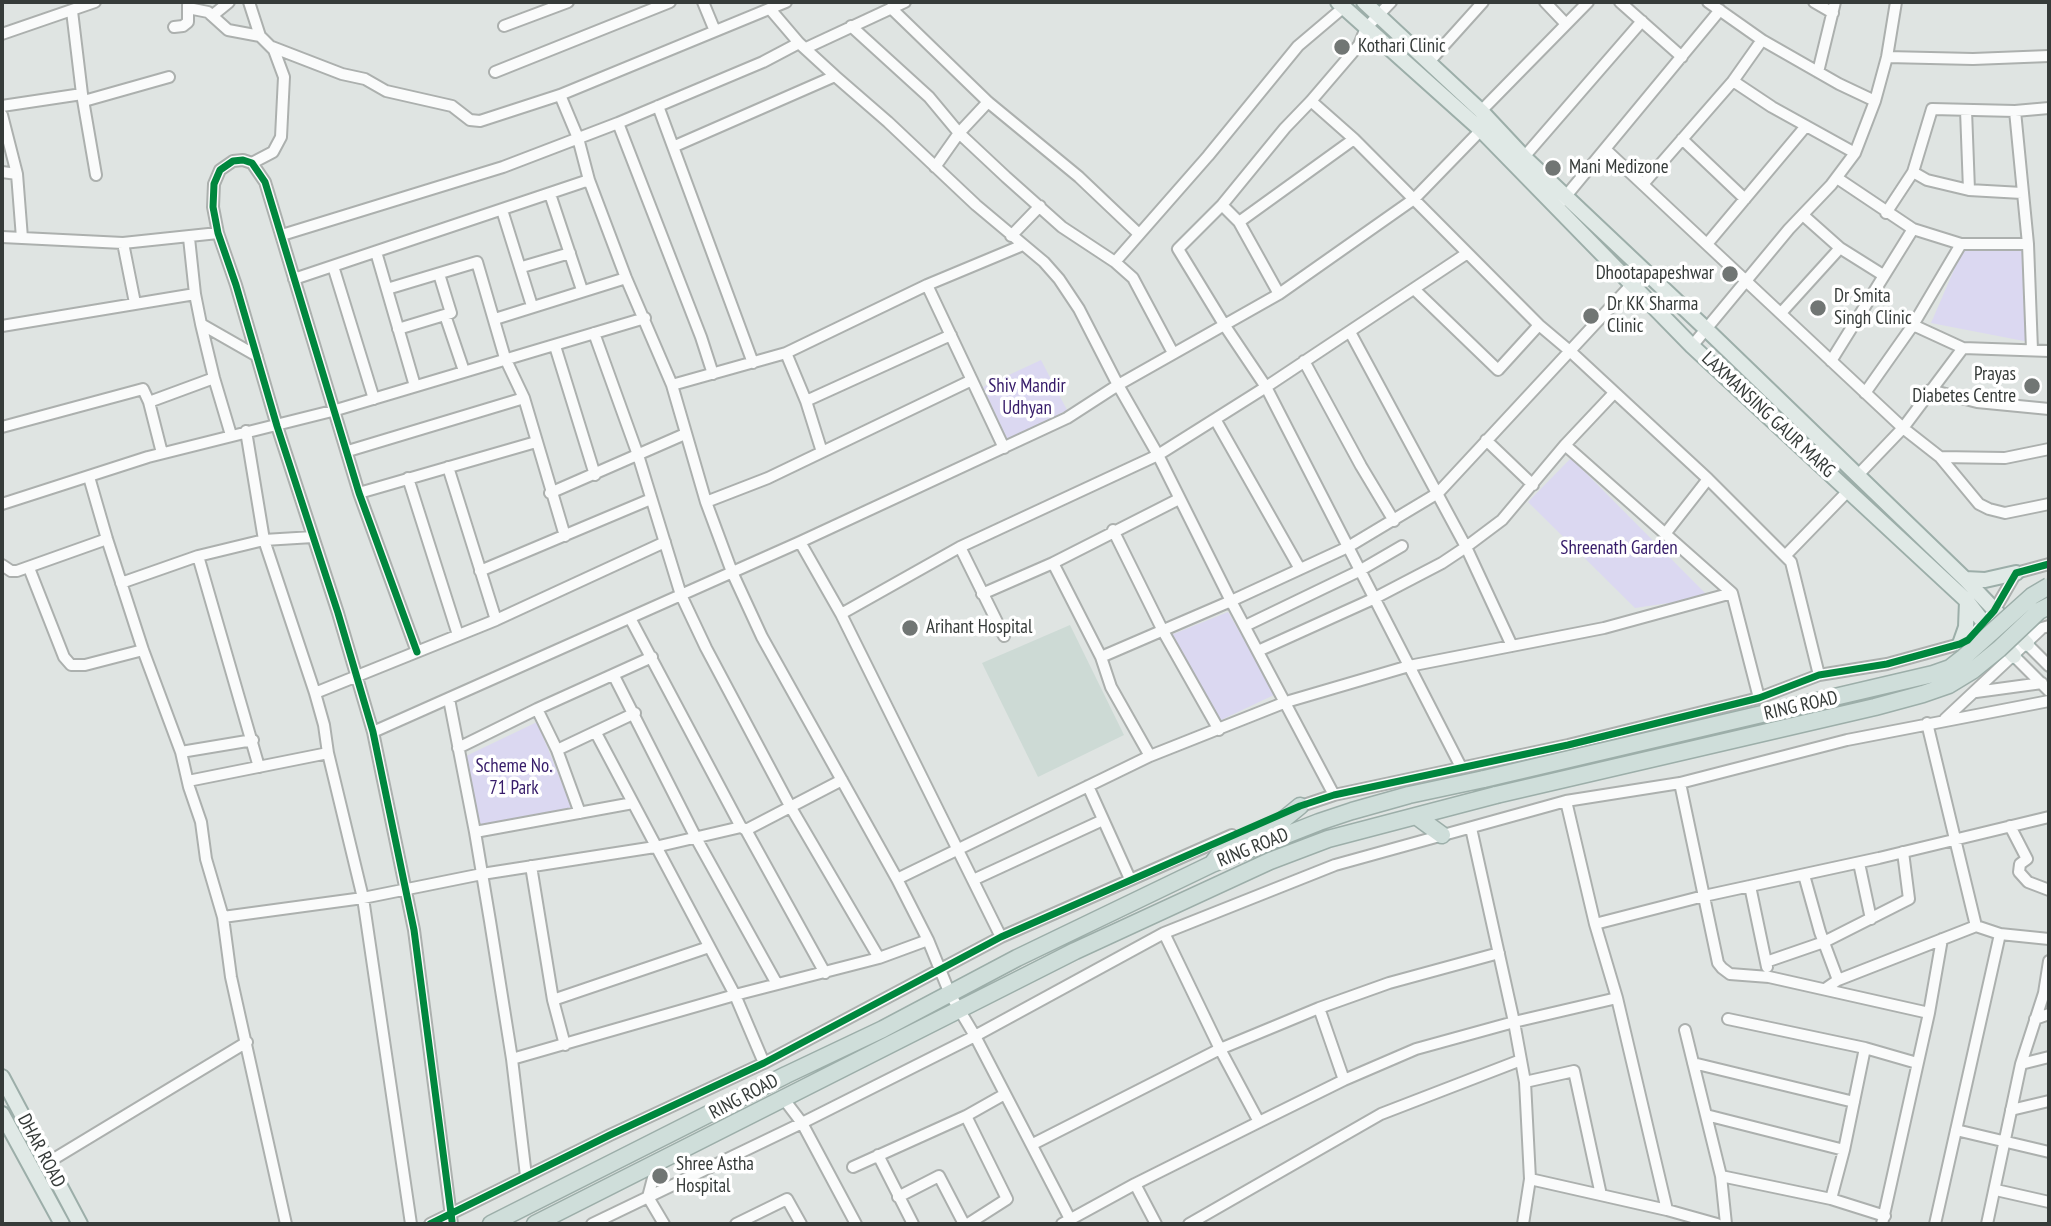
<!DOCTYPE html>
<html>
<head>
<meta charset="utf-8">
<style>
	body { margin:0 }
	#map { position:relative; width:2051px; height:1226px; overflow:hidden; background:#dfe4e2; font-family:"PT Sans Narrow",sans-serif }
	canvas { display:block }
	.frame { position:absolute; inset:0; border:4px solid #363b39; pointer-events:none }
</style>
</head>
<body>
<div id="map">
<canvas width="2051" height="1226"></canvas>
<div class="frame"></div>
</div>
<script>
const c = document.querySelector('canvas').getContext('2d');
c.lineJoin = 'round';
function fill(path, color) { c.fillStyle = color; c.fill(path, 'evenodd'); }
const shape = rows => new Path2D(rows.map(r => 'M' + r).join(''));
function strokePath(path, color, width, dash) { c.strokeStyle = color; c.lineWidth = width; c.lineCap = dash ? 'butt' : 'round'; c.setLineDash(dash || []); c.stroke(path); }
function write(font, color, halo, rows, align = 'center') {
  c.font = font + ' "PT Sans Narrow",sans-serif'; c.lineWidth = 7; c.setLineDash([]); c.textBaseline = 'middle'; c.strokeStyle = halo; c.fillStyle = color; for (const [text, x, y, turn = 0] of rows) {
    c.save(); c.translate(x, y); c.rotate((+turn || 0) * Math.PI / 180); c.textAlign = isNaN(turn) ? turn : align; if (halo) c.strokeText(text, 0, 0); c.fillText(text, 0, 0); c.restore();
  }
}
fill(shape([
	[1070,625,1124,735,1038,777,982,663]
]), '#cddad5');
fill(shape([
	[1963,249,2022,250,2029,342,1931,323],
	[1041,360,1067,410,1008,441,983,387],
	[1571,458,1709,597,1635,608,1528,502],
	[1228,612,1276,694,1219,721,1171,635],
	[537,722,573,810,481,826,464,757]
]), '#dbd8f1');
const minor = shape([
	[249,2,260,36],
	[703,2,715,31],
	[1391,2,1366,28,1359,45,1311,101,1285,128,1222,205,1178,249,1225,326,1266,387,1461,767],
	[1545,2,1566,24],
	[1620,2,1682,57],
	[1708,2,1762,40,1839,84,1875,101],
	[1814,2,1833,13],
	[188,8,208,12,228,30,260,36,274,50,284,77,281,137,273,152,252,163],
	[891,8,988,102,1079,177,1139,234],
	[770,9,799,43,835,76,888,122,976,205,1044,262,1059,279,1079,309,1118,385,1158,455,1231,601,1334,795],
	[72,11,82,94,96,175],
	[213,15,229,2],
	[504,26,568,2],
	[851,26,929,97,959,133,1006,177,1062,227,1115,262,1133,278,1173,353],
	[174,27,183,26,188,22,188,5],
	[2,34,95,2],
	[272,47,342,74,365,79,386,91,452,106,470,120,480,121,560,95,786,2],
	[806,48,905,2],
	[1887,57,1973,59,2049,56],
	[1429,62,1483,2],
	[495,72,670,2],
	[1818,72,1835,2],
	[1733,81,1772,107,1855,153],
	[560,95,578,138,589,180,626,278,672,385,706,502,732,572,762,637,897,879,928,940,950,994,975,1036,1070,1219],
	[84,101,169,77],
	[1311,101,1354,139,1539,325,1571,352,1708,479,1791,562,1819,675],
	[2,106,82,94],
	[658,106,753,363],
	[1966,110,1969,190],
	[1481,111,1588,2],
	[2015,111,2028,244,2032,350],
	[2,115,17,174,22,238],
	[618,123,701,337,713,374],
	[1682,139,1745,199],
	[675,146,835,76],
	[1605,149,1903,428,1940,457,2005,458,2049,449],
	[1524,157,1642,21],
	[935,167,959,133,988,102],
	[2,172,17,174],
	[1913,172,1927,180,1969,190,2022,193],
	[1837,178,1913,229,1961,244,2028,244],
	[1644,183,1733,81,1762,40],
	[550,194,582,290],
	[1561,202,1720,10],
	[1222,205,1239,222,1279,294],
	[502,210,532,306],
	[1886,213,1913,172,1932,109,2015,111,2049,108],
	[1804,216,1840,248,1883,275],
	[1239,222,1354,139],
	[282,235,503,167,618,123,763,62,799,43],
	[1011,236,1040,206],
	[2,237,123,243,218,233],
	[189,238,195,294,201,324,214,378,231,435],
	[123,243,135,303],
	[1707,244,1806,126],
	[376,252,415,386],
	[1115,262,1208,156,1298,46,1344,7],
	[333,266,374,399],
	[522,267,570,253],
	[294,279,589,180],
	[927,285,1004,448],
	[387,289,477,262,505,358,524,398,565,536],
	[1414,289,1498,370,1539,325],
	[1781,313,1840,248],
	[445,315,464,371],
	[495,319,626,278],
	[201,324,257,356],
	[1913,325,1963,348,2049,351],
	[2,326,195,294],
	[398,329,451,313,439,274],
	[1350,332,1466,547,1512,646],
	[594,333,638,455,681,595,706,648,790,806,879,958],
	[555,346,595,475],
	[1692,346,1789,229,1831,185,1855,153,1875,101,1887,57,1896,2],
	[786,353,806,401,822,452],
	[1304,361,1361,466,1394,521],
	[1831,361,1913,229],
	[672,385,786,353,927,285,1023,245],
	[1930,390,1977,402,2049,409],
	[1865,393,1913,325,1961,244],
	[806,401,951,335],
	[149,402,214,378],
	[1215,419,1300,569],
	[2,427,143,389,149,402,162,453],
	[246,431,264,540,315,693,324,725,328,753],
	[1486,440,1533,485],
	[1565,445,1732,593,1759,698],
	[348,451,524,398],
	[1940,457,1979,504,1989,509,2005,513,2049,504],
	[448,467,496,620],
	[1857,476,1903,428,1963,348],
	[89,477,107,539,143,650,181,752,189,787,201,822,206,859,223,917,231,977,286,1224],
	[408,478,458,635],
	[359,493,536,442],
	[550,493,685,434],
	[706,502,768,478,972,380],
	[2,504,148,457,336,410,645,318],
	[1113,530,1163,631,1219,730],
	[1665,534,1708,479],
	[800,542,841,614,1001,937],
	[960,547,1004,636],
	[198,556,259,767],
	[1785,556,1849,490],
	[1053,563,1101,657,1111,687,1150,756],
	[2,565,11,571,17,571,107,539],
	[29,568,64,657,71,665,85,665,143,650],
	[480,571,651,499],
	[121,583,198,556,264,540,313,537],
	[982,594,1053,563,1179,499],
	[841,614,960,547,1158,455,1266,387,1466,254],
	[630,618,741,827],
	[1245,626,1359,571,1402,546],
	[2027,644,2049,666],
	[1258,651,1373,599,1442,563,1466,547,1502,520,1565,445,1614,393],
	[417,652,359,493,265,182,252,163,243,160,233,161,220,170,214,184,213,207,218,233,236,285,277,426,338,613,373,732,414,930,452,1224],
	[2014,656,2049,691],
	[1101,657,1231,601,1348,547,1438,493,1633,283],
	[614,676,696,838,777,984],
	[1976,692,2042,683],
	[315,693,496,620,665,542],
	[449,699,475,832,490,921,512,1059,526,1176],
	[537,709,557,750,580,813],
	[1945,719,2042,628,2049,626],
	[1927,723,1976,926],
	[373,732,800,542,1067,418,1118,385,1279,294,1414,199,1481,130],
	[596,733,735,995,764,1063],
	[458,748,537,709,652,657],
	[557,750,635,713],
	[181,752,253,740],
	[188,781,328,753,363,898,411,1224],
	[1680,783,1718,963,1722,968,1730,974,1769,977,1929,1013],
	[1088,786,1130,879],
	[1566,801,1595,924,1617,998,1667,1210],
	[1295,808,1334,795,1568,745,1759,698,1819,675,1887,664,1960,644,1968,640,1994,611,2016,573,2049,564],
	[2010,826,2027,859,2020,864,2019,872,2028,882,2049,890],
	[1471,828,1514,1022,1525,1082,1530,1179,1523,1224],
	[746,830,825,973],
	[475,832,633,803],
	[1859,863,1871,919],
	[531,866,553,1000],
	[1804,875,1820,932,1838,980],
	[897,879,1150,756,1286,702,1409,666,1604,628,1732,593],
	[973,880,1103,820],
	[1750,886,1767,967],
	[223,917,363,898,482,874,655,847,741,827,746,830,842,780],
	[1595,924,1704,896,1879,858,2049,817],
	[1164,933,1220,1049,1259,1122],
	[1766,962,1824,942,1909,899,1903,852],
	[1825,989,1838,980,1976,926,2000,934,2049,939],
	[1319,1008,1344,1080],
	[1728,1019,1865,1048,1917,1063],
	[2035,1019,2049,1014],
	[1685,1030,1721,1176,1726,1224],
	[565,1045,553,1000,709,947],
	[512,1059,735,995,879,958,928,940],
	[1693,1063,1854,1102],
	[2021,1064,2049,1057],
	[1525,1082,1574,1071,1601,1195],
	[783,1098,802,1123,856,1224],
	[2011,1110,2049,1101],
	[1706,1115,1844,1150],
	[966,1116,1007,1199,968,1224],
	[1956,1130,2049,1152],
	[1033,1144,1220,1049,1319,1008,1389,983,1499,953],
	[878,1155,913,1224],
	[47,1163,247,1042],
	[657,1163,648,1197,664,1224],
	[853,1167,966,1116,1005,1094],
	[1721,1176,1831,1199,1885,1216],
	[1530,1179,1667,1210,1717,1224],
	[1135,1184,1156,1224],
	[1996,1190,2049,1202],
	[898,1197,939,1176,964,1224],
	[1831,1199,1844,1150,1865,1048],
	[430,1224,610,1135,764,1063,1001,937,1232,835],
	[592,1224,802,1123,975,1036,1164,933,1335,865,1566,801,1680,783,1847,740,2049,701],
	[736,1224,787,1199,801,1224],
	[1062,1224,1135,1184,1259,1122,1344,1080,1416,1049,1514,1022,1617,998],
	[1189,1224,1381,1114,1521,1060],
	[1882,1224,1929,1013,1942,939],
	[1935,1224,2000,934],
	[1987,1224,2021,1064,2044,993,2049,961]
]);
const major = shape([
	[1338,2,1481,130,1692,346,1967,601,1984,623,2014,656],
	[1364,2,1481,111,1524,157,1705,328,1965,579,2027,644],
	[1965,579,1985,580,2016,573],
	[1960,644,1966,627,1967,601],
	[2,1077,80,1224],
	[2,1114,62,1224]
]);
const highway = shape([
	[1416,816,1442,835],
	[1212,864,1226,845,1278,824,1300,806],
	[491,1224,786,1075,883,1029,1017,958,1212,864,1319,822,1352,811,1409,795,1484,779],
	[535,1224,1075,951,1270,861,1328,839,1496,795]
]);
strokePath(minor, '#acb0ae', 14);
strokePath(major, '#9caea9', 18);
strokePath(highway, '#9caea9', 19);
strokePath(minor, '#fafbfb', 10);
strokePath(major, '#e0e9e6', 14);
strokePath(highway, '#cfdeda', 16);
const highwayBridge = shape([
	[1484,779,1933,674,1950,668,1964,657,2032,596,2049,586],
	[1496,795,1875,707,1923,694,1949,685,1972,671,1999,649,2039,611,2049,606]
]);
strokePath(highwayBridge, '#9caea9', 19, []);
strokePath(highwayBridge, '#cfdeda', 16);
strokePath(shape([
	[417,652,359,493,265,182,252,163,243,160,233,161,220,170,214,184,213,207,218,233,236,285,277,426,338,613,373,732,414,930,452,1221],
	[430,1224,610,1135,764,1063,1001,937,1300,806,1334,795,1568,745,1759,698,1819,675,1887,664,1960,644,1968,640,1994,611,2016,573,2049,564]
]), '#00873e', 7);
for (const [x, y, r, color] of [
	[1342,47,9,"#717674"],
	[1553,168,9,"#717674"],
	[1730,274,9,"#717674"],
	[1818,308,9,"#717674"],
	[1591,316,9,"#717674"],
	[2032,386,9,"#717674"],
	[910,628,9,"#717674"],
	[660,1176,9,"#717674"]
]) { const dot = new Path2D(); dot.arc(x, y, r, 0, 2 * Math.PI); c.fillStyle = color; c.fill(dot); strokePath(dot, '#fff', 2.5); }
write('19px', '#363b39', '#fff', [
	["Kothari Clinic",1358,47],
	["Mani Medizone",1569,168],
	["Dhootapapeshwar",1714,274,"right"],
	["Dr Smita",1834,297],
	["Singh Clinic",1834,319],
	["Dr KK Sharma",1607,305],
	["Clinic",1607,327],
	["Prayas",2016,375,"right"],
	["Diabetes Centre",2016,397,"right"],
	["Arihant Hospital",926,628],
	["Shree Astha",676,1165],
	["Hospital",676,1187]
], 'left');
write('19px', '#361b69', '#fff', [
	["Shiv Mandir",1027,387],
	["Udhyan",1027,409],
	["Shreenath Garden",1619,549],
	["Scheme No.",514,767],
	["71 Park",514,789]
]);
write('19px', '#363b39', '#fff', [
	["LAXMANSING GAUR MARG",1768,415,43],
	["RING ROAD",1801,706,-13],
	["RING ROAD",1253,848,-22],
	["RING ROAD",744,1097,-28],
	["DHAR ROAD",41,1151,62]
]);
</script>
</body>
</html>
